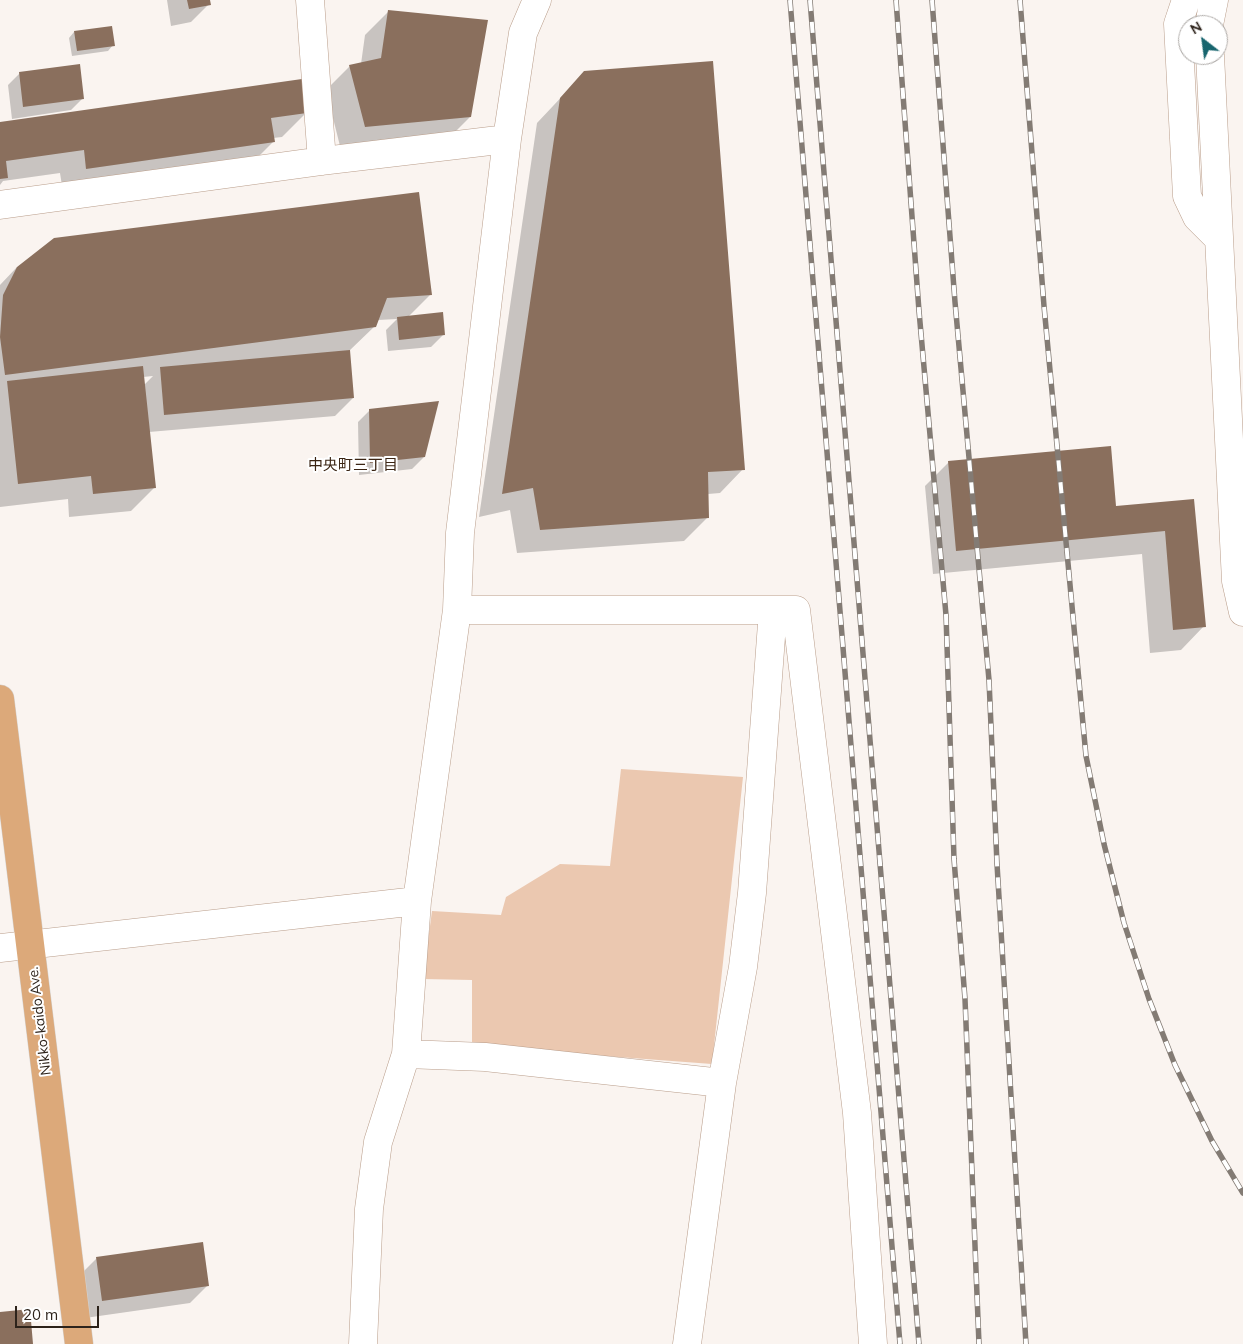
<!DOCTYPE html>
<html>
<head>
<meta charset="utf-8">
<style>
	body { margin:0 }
	#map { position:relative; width:1243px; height:1344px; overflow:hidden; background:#faf4f0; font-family:Mulish,sans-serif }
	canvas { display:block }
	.north { position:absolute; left:1178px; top:15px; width:50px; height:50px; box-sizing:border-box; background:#fff; border:1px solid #aba7a4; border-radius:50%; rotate:330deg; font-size:14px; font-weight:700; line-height:20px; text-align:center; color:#2d231b }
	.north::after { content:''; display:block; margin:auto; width:18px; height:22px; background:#18656e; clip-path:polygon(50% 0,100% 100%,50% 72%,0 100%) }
	.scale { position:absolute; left:15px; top:1306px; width:84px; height:22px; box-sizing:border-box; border:2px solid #2d231b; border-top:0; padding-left:6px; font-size:15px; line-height:18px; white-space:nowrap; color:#2d231b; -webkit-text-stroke:4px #fff; paint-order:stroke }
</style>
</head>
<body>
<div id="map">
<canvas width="1243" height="1344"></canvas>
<div class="north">N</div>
<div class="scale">20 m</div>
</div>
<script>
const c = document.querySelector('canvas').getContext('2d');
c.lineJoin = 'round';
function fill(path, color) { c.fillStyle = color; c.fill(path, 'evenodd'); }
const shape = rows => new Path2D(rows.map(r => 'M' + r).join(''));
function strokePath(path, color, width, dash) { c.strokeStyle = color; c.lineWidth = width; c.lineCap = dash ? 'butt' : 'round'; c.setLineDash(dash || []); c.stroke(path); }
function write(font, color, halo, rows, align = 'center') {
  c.font = font + ' Mulish,"Noto Sans JP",sans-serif'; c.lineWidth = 4; c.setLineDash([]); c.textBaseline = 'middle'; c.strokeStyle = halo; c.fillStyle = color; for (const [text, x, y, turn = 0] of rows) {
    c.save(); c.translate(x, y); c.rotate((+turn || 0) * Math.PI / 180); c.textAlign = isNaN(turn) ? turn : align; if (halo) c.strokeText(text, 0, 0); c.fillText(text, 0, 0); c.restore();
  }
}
fill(shape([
	[621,769,743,777,712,1064,472,1046,472,980,423,979,432,911,501,915,506,897,560,864,610,866]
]), '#ebc8b0');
fill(shape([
	[167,0,209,0,209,4,191,22,171,26],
	[389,11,470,117,446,141,341,150,326,90,350,66,361,64,365,35],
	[74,32,113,45,108,51,72,56,69,38],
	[585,72,743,469,720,493,708,494,708,517,684,541,517,553,510,510,479,517,537,123],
	[20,73,83,98,71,110,12,119,8,85],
	[306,113,282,137,273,138,274,141,250,165,63,192,60,173,3,181,0,185,0,123],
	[17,267,431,294,408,317,443,335,431,347,388,351,386,330,397,319,378,320,375,326,349,351,353,398,335,416,149,432,155,487,131,511,69,517,68,499,0,507,0,285],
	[153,376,144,385,143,377],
	[370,410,424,457,412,469,359,475,358,422],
	[949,462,1115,508,1193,500,1204,626,1181,650,1150,653,1142,554,933,574,925,486],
	[97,1258,208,1285,190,1303,85,1318,79,1276]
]), '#0003');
fill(shape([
	[187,0,210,0,211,5,189,9],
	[388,10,488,20,471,117,365,127,349,65,381,58],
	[112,26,115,46,77,51,74,31],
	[713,61,745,470,708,472,709,518,540,530,533,488,502,494,560,98,584,71],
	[80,64,84,99,23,107,19,72],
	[302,79,307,113,271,118,275,142,86,169,84,150,6,161,8,178,0,179,0,122],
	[419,192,432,295,387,298,376,327,5,375,0,337,3,295,17,267,54,238],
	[443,312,445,335,399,340,397,317],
	[350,350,354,398,164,415,160,367],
	[143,366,156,488,93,494,91,476,18,484,7,381],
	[439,401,425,457,370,463,369,409],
	[1111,446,1116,506,1194,499,1206,627,1173,630,1165,531,956,551,948,461],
	[203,1242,209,1286,102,1301,96,1257],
	[30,1309,33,1344,0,1344,0,1312]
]), '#8a6f5d');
const minor = shape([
	[310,0,322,161],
	[1186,0,1178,24,1187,196,1197,217,1219,239],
	[1209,25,1214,0],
	[1210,55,1236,581,1243,612],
	[0,205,322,161,507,139],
	[457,610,796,610,857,1113,873,1344],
	[0,948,417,901],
	[406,1054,485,1057,722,1083],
	[363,1344,369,1209,378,1142,406,1054,417,901,457,610,460,533,507,139,523,33,537,0],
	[687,1344,722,1083,743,967,752,893,773,610]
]);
const major = shape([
	[0,699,79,1344]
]);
strokePath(minor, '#b99d8a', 29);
strokePath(major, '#d5d3d1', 29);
strokePath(minor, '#fff', 28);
strokePath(major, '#dca97a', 28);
const rail = shape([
	[790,0,900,1344],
	[810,0,919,1344],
	[896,0,919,311,946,615,954,859,965,999,979,1344],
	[932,0,955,302,989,680,997,864,1026,1344],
	[1020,0,1044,306,1086,756,1104,844,1124,923,1149,999,1175,1065,1212,1141,1243,1193]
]);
strokePath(rail, '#837b74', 5.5);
strokePath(rail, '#fff', 4, [11]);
write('14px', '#2d231b', '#fff', [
	["Nikko-kaido Ave.",40,1021,-97]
]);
write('15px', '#3a2413', '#fff', [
	["中央町三丁目",353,465]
]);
</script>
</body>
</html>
